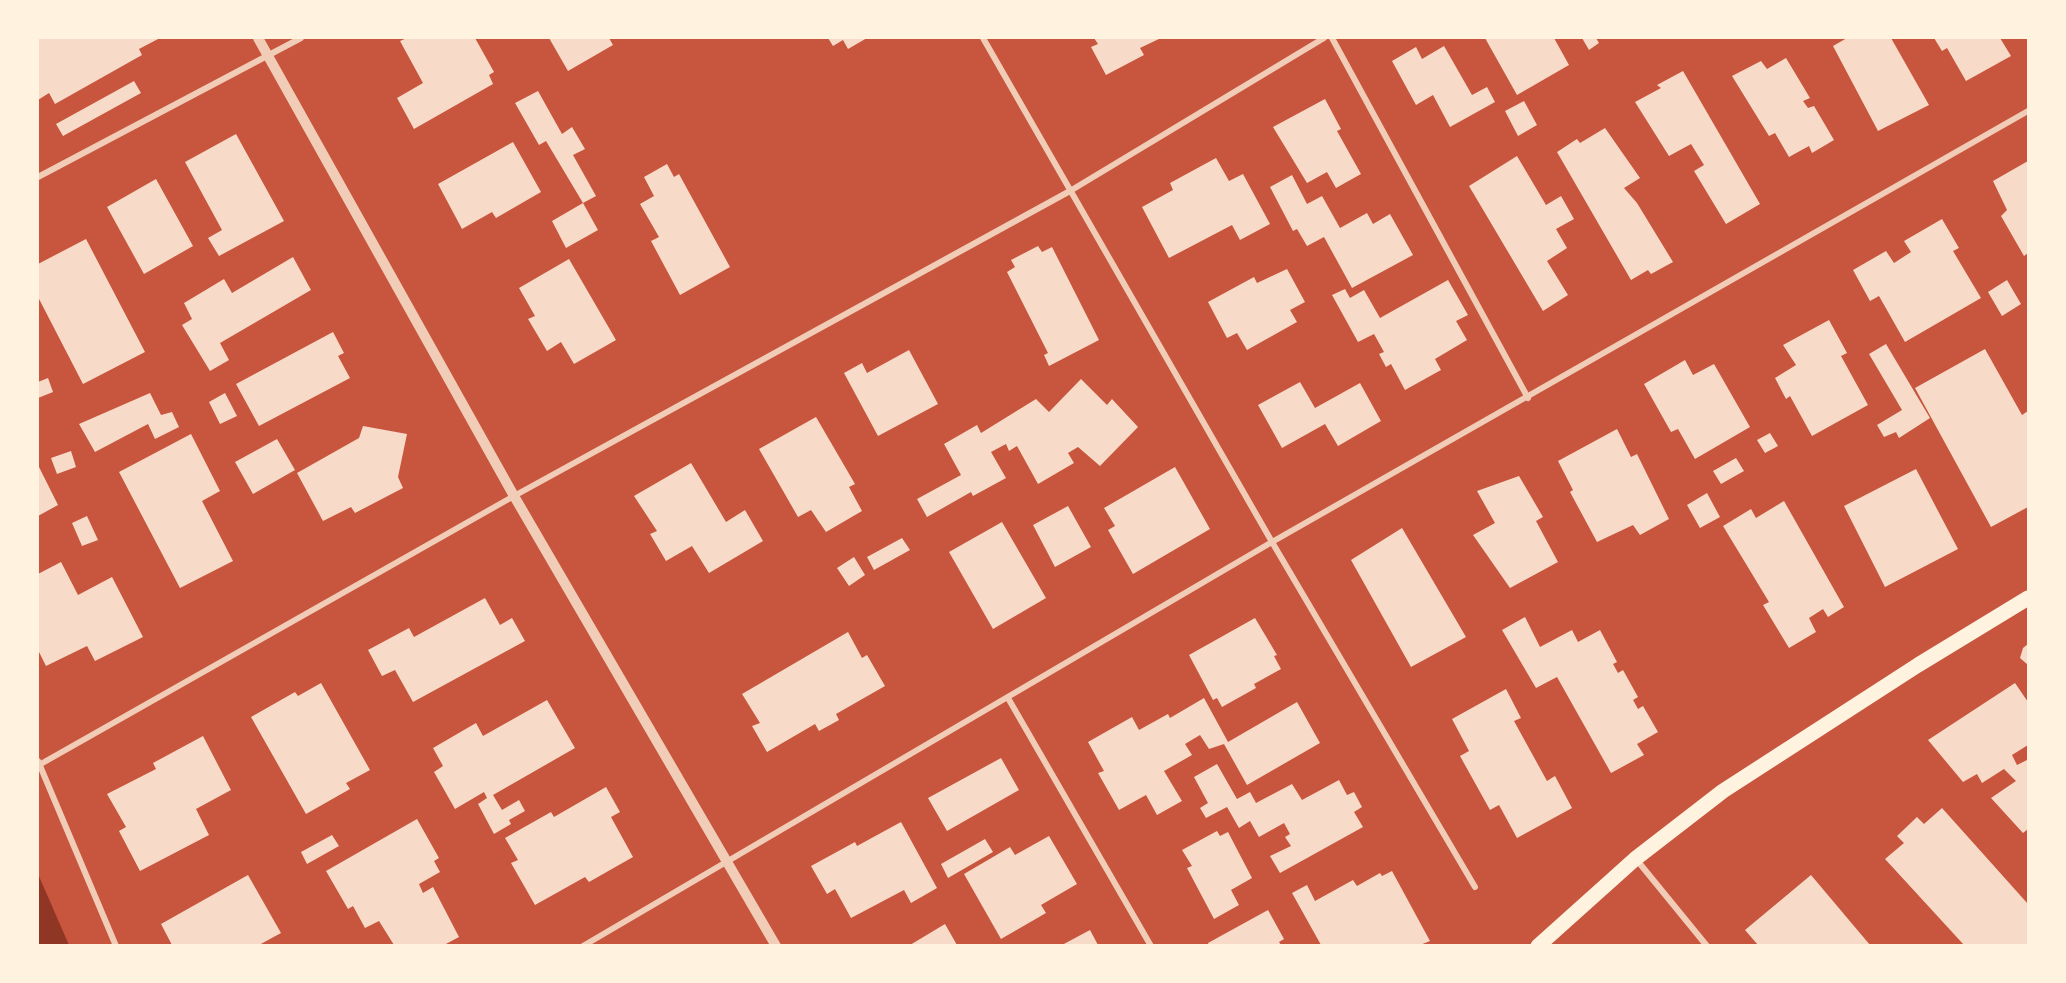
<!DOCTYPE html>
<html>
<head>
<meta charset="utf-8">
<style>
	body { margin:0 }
	#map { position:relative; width:2066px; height:983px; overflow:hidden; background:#c8553d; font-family:Inter,sans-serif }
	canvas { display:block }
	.frame { position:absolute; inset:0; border:39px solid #fff3e0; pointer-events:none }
</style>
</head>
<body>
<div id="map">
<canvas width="2066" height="983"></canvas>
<div class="frame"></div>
</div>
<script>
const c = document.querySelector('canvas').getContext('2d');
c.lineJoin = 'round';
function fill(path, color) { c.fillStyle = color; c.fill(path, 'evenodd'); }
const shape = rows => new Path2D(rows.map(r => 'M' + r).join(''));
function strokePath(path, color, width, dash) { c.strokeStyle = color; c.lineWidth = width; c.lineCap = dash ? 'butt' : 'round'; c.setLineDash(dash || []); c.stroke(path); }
fill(shape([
	[38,874,69,945,38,945]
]), '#8f3625');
fill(shape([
	[38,38,160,38,139,49,142,55,55,104,49,93,38,100],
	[407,38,475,38,494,72,489,75,493,84,414,129,397,98,423,83,400,41],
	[549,38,609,38,613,45,568,71],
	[828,38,867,38,848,49,843,40,833,46],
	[1094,38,1161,38,1140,48,1144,55,1106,75,1091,47,1098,44],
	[1485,38,1554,38,1569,65,1517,95],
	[1582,38,1596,38,1599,43,1589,50],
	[1847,38,1891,38,1929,105,1878,131,1833,46],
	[1934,38,2000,38,2011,56,1966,81,1947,48,1942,51],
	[1444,46,1472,95,1487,87,1495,102,1450,127,1433,95,1416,105,1392,61,1416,47,1422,59],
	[1786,58,1810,98,1803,101,1808,108,1814,106,1834,140,1812,153,1809,146,1789,157,1775,133,1769,136,1732,76,1761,61,1767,69],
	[1683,71,1760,204,1726,224,1694,171,1704,165,1691,144,1669,156,1635,102,1661,88,1657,85],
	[134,81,141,93,63,136,56,124],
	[538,91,562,134,572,127,585,149,573,155,596,196,583,203,546,141,539,145,515,103],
	[1325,99,1341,129,1337,131,1361,174,1336,188,1327,172,1307,183,1273,127],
	[1524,101,1537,125,1518,136,1505,111],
	[1605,128,1640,178,1624,188,1637,203,1673,262,1651,274,1648,270,1631,280,1557,152,1577,139,1580,143],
	[236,134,284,221,219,256,208,238,222,230,185,162],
	[513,142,541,192,496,218,492,212,462,229,438,184],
	[1517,156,1546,205,1561,196,1574,219,1556,229,1567,248,1547,261,1568,295,1543,311,1469,186],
	[1216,158,1229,181,1243,174,1270,224,1240,240,1232,225,1169,258,1142,207,1173,190,1170,183],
	[2028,161,2028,253,2024,256,2001,216,2007,210,1993,181],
	[667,164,674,177,679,174,730,267,680,295,651,241,659,237,640,204,654,196,644,177],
	[1292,175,1307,204,1322,196,1340,228,1367,213,1373,224,1390,214,1413,255,1352,288,1324,237,1307,246,1297,229,1293,231,1270,187],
	[156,179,193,246,144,274,107,207],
	[583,203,598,230,566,248,552,221],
	[1942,219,1959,248,1953,251,1981,298,1905,342,1879,296,1870,301,1853,270,1886,251,1894,263,1911,252,1904,241],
	[86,239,145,352,83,384,38,297,38,264],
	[1038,246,1042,252,1052,247,1099,340,1049,366,1044,355,1048,353,1007,272,1015,267,1011,260],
	[293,257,311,290,220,343,229,360,210,371,182,325,192,319,184,303,224,279,232,293],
	[569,259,616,340,574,364,561,342,547,351,528,319,535,316,519,288],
	[1287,269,1305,302,1290,310,1297,322,1247,350,1237,333,1227,338,1208,302,1254,277,1257,283],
	[1448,280,1468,315,1456,321,1467,340,1435,359,1441,370,1405,390,1391,364,1386,367,1379,354,1384,352,1374,334,1358,342,1332,295,1345,289,1350,298,1364,290,1380,318],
	[2007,280,2021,304,2002,316,1988,292],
	[1829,320,1847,353,1841,356,1868,405,1812,436,1790,396,1786,399,1775,378,1796,365,1783,345],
	[333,332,344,353,338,356,350,378,259,426,236,384],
	[1886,344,1930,418,1899,438,1896,432,1884,437,1877,425,1902,410,1869,354],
	[1985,349,2022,415,2028,411,2028,507,1991,527,1915,388],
	[909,350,938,404,878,436,844,373,862,363,867,373],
	[1685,360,1693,375,1714,364,1750,427,1695,459,1678,429,1671,432,1644,384],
	[48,378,53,392,38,398,38,382],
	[1081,379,1107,405,1112,399,1138,427,1100,466,1078,447,1068,453,1074,463,1038,484,1017,446,1009,451,1006,444,991,452,1006,478,973,496,971,492,927,517,917,499,961,475,944,444,977,425,981,433,1036,399,1049,412],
	[1300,382,1315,408,1360,383,1381,421,1338,446,1325,424,1282,448,1258,405],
	[150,393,161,415,172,412,179,427,155,439,148,424,95,452,79,424],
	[225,393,237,416,220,424,209,402],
	[816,417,855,484,849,487,862,511,826,532,811,510,798,517,759,449],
	[363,426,407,434,398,477,403,488,355,513,351,507,323,521,297,473,359,438],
	[1617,429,1631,457,1637,454,1669,519,1640,535,1633,525,1597,542,1570,492,1573,490,1558,461],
	[1770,433,1778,446,1765,453,1757,440],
	[191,434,220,491,202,501,233,561,180,588,119,472],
	[277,439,295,470,253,494,235,462],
	[71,451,76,467,57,474,51,458],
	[1736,458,1744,471,1721,484,1713,471],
	[691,463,726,522,745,510,763,541,709,573,692,546,666,561,650,534,657,531,634,496],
	[38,465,58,505,38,516],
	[1175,467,1210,529,1133,574,1108,530,1115,526,1104,508],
	[1916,469,1958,549,1885,587,1844,506],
	[1519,476,1543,517,1536,521,1558,562,1510,588,1473,535,1495,523,1477,491],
	[1707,493,1720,517,1700,528,1687,505],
	[1784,501,1844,607,1828,617,1823,609,1809,618,1816,632,1789,648,1763,605,1769,602,1723,526,1751,509,1756,518],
	[1068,506,1091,547,1055,567,1033,525],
	[87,516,98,540,82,546,72,523],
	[1002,522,1046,598,993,629,949,552],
	[1402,528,1466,637,1411,667,1351,560],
	[902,538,910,550,874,570,867,557],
	[854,557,865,575,849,586,837,568],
	[61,562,78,595,112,577,143,637,95,661,87,646,46,666,38,650,38,574],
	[485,598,500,625,512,618,525,641,413,702,395,670,382,676,368,650,409,628,414,637],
	[1525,617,1540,647,1572,630,1578,642,1600,630,1617,662,1613,664,1618,673,1623,670,1638,697,1633,700,1638,709,1643,706,1658,732,1637,744,1644,755,1611,773,1557,677,1536,688,1502,630],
	[1255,618,1277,655,1274,656,1281,669,1254,684,1256,688,1222,707,1217,698,1213,700,1189,655],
	[848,632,862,658,867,655,885,686,836,714,839,720,830,725,819,731,815,724,767,752,752,726,760,723,742,694],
	[2028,644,2028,665,2020,658,2023,648],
	[321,683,370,770,346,783,350,789,306,814,251,717,295,692,298,696],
	[2015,683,2028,702,2028,745,2012,755,2017,765,2027,760,2028,761,2028,829,2023,833,1991,798,2016,781,2004,769,1982,783,1977,774,1963,782,1928,740],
	[1506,689,1521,718,1514,721,1547,781,1555,776,1572,808,1517,838,1499,805,1490,810,1460,756,1469,751,1452,719],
	[1204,698,1228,742,1297,702,1320,743,1247,785,1224,744,1209,749,1200,735,1185,744,1192,755,1164,771,1182,801,1157,815,1146,795,1119,810,1098,773,1104,771,1088,742,1132,717,1139,730,1168,714,1170,718],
	[547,700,575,748,493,795,502,810,519,800,525,811,509,820,511,824,494,834,478,804,487,798,484,792,455,809,434,772,443,766,433,748,476,723,483,736],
	[203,736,231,790,196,809,209,835,140,871,119,831,126,827,107,794,156,769,153,763],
	[1001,758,1019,790,947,831,928,798],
	[1217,764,1237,799,1250,792,1256,803,1292,784,1302,800,1339,780,1347,795,1354,792,1362,807,1354,812,1363,827,1280,873,1270,856,1291,846,1285,837,1290,834,1284,823,1259,837,1250,821,1239,828,1227,807,1206,818,1200,808,1208,803,1194,777],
	[606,787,620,812,611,817,633,857,589,882,585,877,535,905,511,863,518,860,505,838,551,812,554,817],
	[1942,808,2028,904,2028,945,1964,945,1885,859,1904,843,1897,836,1917,817,1924,824],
	[417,819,439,858,434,861,440,872,419,884,423,893,433,887,459,937,444,945,394,945,379,921,365,928,353,906,348,909,326,871],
	[901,822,937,888,911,903,904,890,851,918,835,889,827,894,811,866,855,842,857,846],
	[1217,831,1220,836,1228,832,1252,878,1231,890,1239,905,1214,919,1187,868,1192,866,1182,850],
	[332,835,339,846,307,864,301,852],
	[1049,836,1077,884,1041,905,1046,913,1001,939,964,874,1010,847,1015,855],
	[985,839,993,852,948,878,941,864],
	[1392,871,1430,941,1420,945,1321,945,1292,893,1307,885,1315,901,1353,880,1357,886,1380,873,1382,876],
	[248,875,281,933,259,945,172,945,161,924],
	[1811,875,1870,945,1758,945,1745,930],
	[1268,910,1284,939,1279,942,1281,945,1209,945,1208,943],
	[945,924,957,945,910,945],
	[1090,930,1098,945,1062,945]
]), '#f7dbc8');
strokePath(shape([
	[983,38,1272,542,1475,887],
	[1332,38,1528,398],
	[38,177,301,38],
	[1008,698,1151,946],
	[38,761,116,946],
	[39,765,514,496,1070,191,1324,38],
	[1636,859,1707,946],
	[583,946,1272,542,2028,111]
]), '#f1ccb7', 6);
strokePath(shape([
	[258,38,514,496,776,946]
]), '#f1ccb7', 10);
strokePath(shape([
	[1538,946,1635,859,1723,791,1918,665,2028,598]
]), '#fff3e0', 15);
</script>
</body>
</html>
